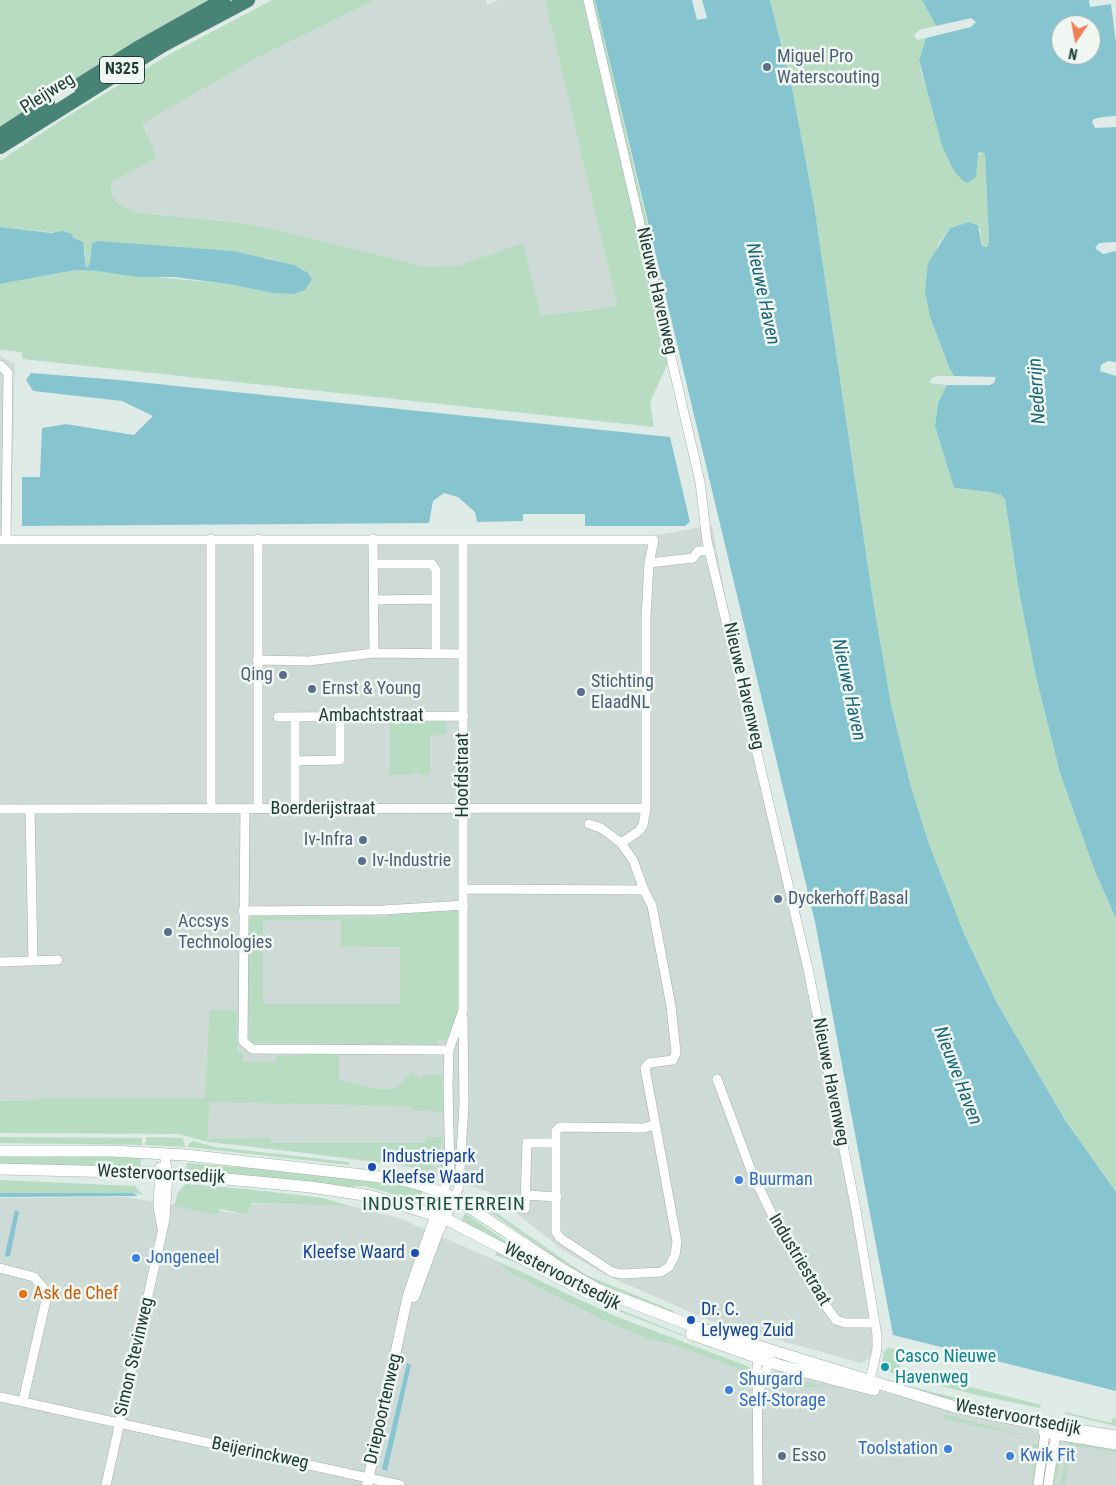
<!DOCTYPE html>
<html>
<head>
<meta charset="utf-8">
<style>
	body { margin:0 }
	#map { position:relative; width:1116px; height:1485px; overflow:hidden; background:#dfebe6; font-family:"Roboto Condensed",sans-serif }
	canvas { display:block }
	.north { position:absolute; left:1051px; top:15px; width:50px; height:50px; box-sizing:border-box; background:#f0f7f3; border:1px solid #9daca7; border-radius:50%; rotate:192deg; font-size:14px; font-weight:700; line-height:20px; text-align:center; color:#203b34 }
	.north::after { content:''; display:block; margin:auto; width:18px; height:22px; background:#f27d56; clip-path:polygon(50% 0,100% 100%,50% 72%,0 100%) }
</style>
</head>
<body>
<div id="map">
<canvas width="1116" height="1485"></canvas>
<div class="north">N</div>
</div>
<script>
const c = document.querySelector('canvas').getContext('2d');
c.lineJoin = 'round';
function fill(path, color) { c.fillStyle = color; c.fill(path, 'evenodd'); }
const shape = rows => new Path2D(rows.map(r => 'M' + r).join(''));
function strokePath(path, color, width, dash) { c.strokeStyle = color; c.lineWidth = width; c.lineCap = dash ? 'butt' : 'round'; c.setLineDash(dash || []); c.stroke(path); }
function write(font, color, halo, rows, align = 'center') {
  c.font = font + ' "Roboto Condensed",sans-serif'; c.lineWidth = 5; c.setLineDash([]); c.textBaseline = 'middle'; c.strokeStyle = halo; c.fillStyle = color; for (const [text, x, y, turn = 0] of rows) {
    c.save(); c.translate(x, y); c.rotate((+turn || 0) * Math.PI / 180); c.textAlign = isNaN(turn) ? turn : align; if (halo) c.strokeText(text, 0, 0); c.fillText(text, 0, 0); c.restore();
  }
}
fill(shape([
	[375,0,485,0,487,5,499,0,545,0,617,305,593,310,541,315,483,258,460,265,428,267,269,228,234,222,138,213,118,203,112,195,111,182,157,158,141,124,255,59],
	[0,356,15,364,11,536,652,536,712,525,723,585,883,1352,861,1363,711,1321,608,1276,563,1250,489,1192,409,1167,209,1140,179,1134,0,1131],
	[123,1197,248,1215,251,1204,347,1205,401,1219,529,1275,597,1312,659,1333,744,1370,750,1385,783,1366,1116,1451,1116,1485,0,1485,0,1198]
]), '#cedad5');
fill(shape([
	[0,0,212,0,78,77,0,128],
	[272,0,375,0,255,59,142,124,157,158,111,182,112,195,118,203,138,213,234,222,269,228,428,267,460,265,523,243,541,315,593,310,617,305,545,0,595,0,676,346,650,402,654,427,22,359,22,352,0,350,0,284,77,270,97,271,228,284,273,293,308,273,293,265,267,258,92,244,90,262,88,267,86,267,85,250,73,238,58,233,0,227,0,161,63,119,170,54],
	[770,0,922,0,936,26,919,30,914,35,917,40,926,38,919,60,922,75,927,88,942,146,952,168,976,177,976,156,982,152,985,155,989,241,987,247,982,246,980,229,970,222,950,228,938,244,930,317,949,367,954,376,937,376,932,378,929,383,947,385,938,403,935,426,954,488,990,492,1001,495,1005,499,1019,592,1036,677,1060,773,1094,869,1116,919,1116,1192,1065,1120,997,1003,965,936,929,844,911,787,891,704,873,600,814,205,791,83],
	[446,720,446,734,430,736,430,775,420,775,419,773,412,773,412,775,390,775,390,722],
	[458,909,458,1010,448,1039,438,1039,438,1045,254,1043,249,1039,246,922,252,916,385,917,391,912],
	[263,920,341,920,341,946,400,947,400,1004,263,1004],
	[210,1010,232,1010,238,1014,237,1052,243,1053,243,1062,276,1062,276,1056,339,1053,339,1080,376,1089,395,1089,412,1072,419,1079,424,1075,442,1075,443,1112,412,1110,408,1106,210,1102,207,1139,271,1138,271,1143,425,1143,426,1138,442,1137,443,1141,432,1169,425,1170,395,1163,208,1142,179,1134,0,1133,0,1101,38,1100,40,1098,205,1098],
	[0,1137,141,1138,142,1139,142,1145,0,1143],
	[148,1137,183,1138,185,1147,145,1145,146,1138],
	[193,1141,215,1147,349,1162,349,1165,188,1147,189,1143],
	[445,1147,446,1173,445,1176,438,1172],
	[0,1155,142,1156,140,1167,0,1166],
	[187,1163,234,1167,259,1165,385,1181,423,1190,419,1201,364,1186,346,1187,186,1170],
	[0,1180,135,1186,143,1195,133,1193,0,1193],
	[186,1184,246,1189,323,1198,350,1206,251,1203,248,1215,220,1209,218,1215,174,1206,178,1192],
	[473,1197,586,1275,674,1311,673,1313,615,1291,578,1273,471,1199],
	[465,1213,507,1242,585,1285,748,1353,594,1294,461,1222],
	[497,1251,511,1256,596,1300,745,1360,605,1306,522,1265,495,1255],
	[499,1262,615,1316,747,1366,751,1369,752,1380,737,1368,669,1343,649,1339,603,1320,507,1271],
	[889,1347,902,1352,899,1369,1041,1405,1040,1408,981,1396,897,1375,881,1368,884,1352],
	[773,1376,817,1384,824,1385,823,1387,766,1388],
	[891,1382,982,1404,982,1408,968,1408],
	[1065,1412,1111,1423,1113,1418,1116,1418,1116,1426,1065,1414],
	[944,1414,1008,1431,1028,1436,976,1426,942,1418],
	[1068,1439,1116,1446,1116,1452,1068,1445],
	[1033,1443,1039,1446,1039,1464,1036,1467,1034,1485,1032,1485,1034,1458],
	[1059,1449,1062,1451,1055,1485,1052,1485,1057,1450],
	[1067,1451,1071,1451,1064,1485,1060,1485]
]), '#b8dcc2');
fill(shape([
	[595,0,770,0,791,83,814,205,873,600,891,704,911,787,929,844,965,936,997,1003,1065,1120,1116,1192,1116,1391,893,1335,815,922],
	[922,0,1089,0,1090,7,1111,4,1116,43,1116,116,1103,117,1094,119,1092,122,1095,128,1116,127,1116,242,1099,243,1095,248,1103,254,1116,251,1116,362,1108,361,1101,365,1100,371,1116,376,1116,919,1094,869,1060,773,1036,677,1019,592,1005,499,1001,495,990,492,954,488,935,426,938,403,947,385,990,385,994,383,996,377,954,376,949,367,930,317,925,291,928,263,950,228,970,222,978,226,982,246,987,247,989,241,985,155,982,152,978,153,976,177,967,183,962,180,952,168,942,146,919,60,926,38,971,27,976,22,971,18,936,26],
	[1061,25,1091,25,1091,55,1061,55],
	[0,227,52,233,62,231,72,234,73,238,83,242,86,267,88,267,90,262,92,243,97,241,233,251,294,265,308,273,312,279,305,290,293,294,273,293,228,284,174,277,138,277,97,271,76,270,0,284],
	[31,373,119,380,670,437,690,522,685,526,585,526,585,514,523,514,523,521,477,522,475,512,458,497,444,493,433,501,429,523,22,526,22,477,40,477,42,428,66,424,134,435,153,416,122,401,33,391,26,380],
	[0,1193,133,1193,138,1196,0,1197],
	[15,1210,19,1212,10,1256,6,1257,5,1254],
	[407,1363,411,1365,387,1471,382,1469]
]), '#86c5d0');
fill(shape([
	[692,0,702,0,707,18,697,20]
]), '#dfebe6');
const minor = shape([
	[588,0,700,482,707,541,808,969,856,1210,877,1335,877,1349,869,1385],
	[0,365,8,373,6,540],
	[211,539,211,809],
	[373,539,374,653],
	[0,540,654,540,649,563,693,558,698,551,710,551],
	[374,564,432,564,436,570,436,653],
	[374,600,436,599],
	[257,660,309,661,374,653,463,654],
	[278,717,464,716],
	[295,717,295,761,340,760,340,717],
	[295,761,295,809],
	[258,808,258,539],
	[0,809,646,808],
	[30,809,33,961],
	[245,809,243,1041,252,1049,449,1050],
	[589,824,601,828,621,843,633,860,644,890],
	[621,843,639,831,643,825,646,808,646,617,649,563],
	[464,889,644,890,652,906,671,1006,676,1053,673,1060,649,1063,645,1068,677,1242,675,1255,669,1267,661,1272,622,1274,612,1272,560,1238,556,1232,556,1131,560,1127,644,1128,654,1125],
	[243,911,384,910,464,905],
	[0,962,58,960],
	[717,1079,752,1173,781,1233,813,1288,836,1320,845,1323,875,1323],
	[160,1167,158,1207,162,1228],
	[443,1193,450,1174,448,1086,449,1050,463,1010,463,540],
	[526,1195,557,1197],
	[455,1198,459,1186,464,1105,463,1017],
	[525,1209,527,1143,556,1143],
	[0,1268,34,1277,45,1290,46,1300,23,1401],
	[760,1388,769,1362,768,1357],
	[0,1397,400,1485],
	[106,1485,165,1219,168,1173,164,1154],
	[758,1485,757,1366,759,1358,762,1355],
	[1038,1485,1045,1433,1051,1426,1056,1434,1048,1485]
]);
const tertiary = shape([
	[414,1297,438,1232,455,1198],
	[367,1485,408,1295,443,1193]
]);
const secondary = shape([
	[0,1151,111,1151,186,1155,398,1179,424,1186,455,1198,564,1270,599,1290,690,1325,955,1407,1034,1423,1116,1436],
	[0,1169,163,1173,311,1187,371,1196,444,1218,590,1294],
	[691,1334,779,1365,874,1390],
	[1044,1432,1116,1444]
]);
const trunk = shape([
	[79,85,141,46,223,0],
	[0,135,48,104],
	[0,147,163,45,248,0]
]);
strokePath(minor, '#a2b3ad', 10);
strokePath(tertiary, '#a2b3ad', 11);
strokePath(secondary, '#9eb6ae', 12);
strokePath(trunk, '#c1c8c6', 15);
strokePath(minor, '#fff', 9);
strokePath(tertiary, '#fff', 10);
strokePath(secondary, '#fff', 11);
strokePath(trunk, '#488476', 14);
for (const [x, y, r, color] of [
	[767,67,5,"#5c6f8a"],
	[283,675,5,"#5c6f8a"],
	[312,689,5,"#5c6f8a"],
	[581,692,5,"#5c6f8a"],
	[363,840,5,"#5c6f8a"],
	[362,861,5,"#5c6f8a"],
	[778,899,5,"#5c6f8a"],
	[168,932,5,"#5c6f8a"],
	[372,1167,5,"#1a4fb4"],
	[739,1180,5,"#3f7fe0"],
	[415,1253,5,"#1a4fb4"],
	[136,1258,5,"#3f7fe0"],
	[23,1294,5,"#e8710a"],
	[691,1320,5,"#1a4fb4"],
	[885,1367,5,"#0f9aa8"],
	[729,1390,5,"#3f7fe0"],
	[948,1449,5,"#3f7fe0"],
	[782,1456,5,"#5c6f8a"],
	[1010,1456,5,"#3f7fe0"]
]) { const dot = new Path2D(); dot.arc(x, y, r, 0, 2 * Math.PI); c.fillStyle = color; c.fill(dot); strokePath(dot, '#f0f7f3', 2); }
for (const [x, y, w] of [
	[122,70,45]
]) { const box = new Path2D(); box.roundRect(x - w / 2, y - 13.5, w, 27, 4); c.fillStyle = '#f0f7f3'; c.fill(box); strokePath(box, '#203b34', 1); }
write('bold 16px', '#203b34', null, [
	["N325",122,70]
]);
write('18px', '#4e5e75', '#f0f7f3', [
	["Miguel Pro",777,57],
	["Waterscouting",777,78],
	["Qing",273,675,"right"],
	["Stichting",591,682],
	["ElaadNL",591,703],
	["Ernst & Young",322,689],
	["Iv-Infra",353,840,"right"],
	["Iv-Industrie",372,861],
	["Dyckerhoff Basal",788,899],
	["Accsys",178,922],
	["Technologies",178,943],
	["Esso",792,1456]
], 'left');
write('18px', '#203b34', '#f0f7f3', [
	["Pleijweg",48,94,-32],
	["Nieuwe Havenweg",656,291,77],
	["Nieuwe Havenweg",743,686,77],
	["Ambachtstraat",371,716],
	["Hoofdstraat",463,775,-90],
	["Boerderijstraat",323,809],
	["Nieuwe Havenweg",830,1082,79],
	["Westervoortsedijk",161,1175,3],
	["Industriestraat",799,1260,59],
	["Westervoortsedijk",562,1277,27],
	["Simon Stevinweg",135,1357,-77],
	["Driepoortenweg",384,1409,-77],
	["Westervoortsedijk",1018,1418,11],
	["Beijerinckweg",260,1454,12]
]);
write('18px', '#164399', '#f0f7f3', [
	["Industriepark",382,1157],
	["Kleefse Waard",382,1178],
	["Kleefse Waard",405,1253,"right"],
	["Dr. C.",701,1310],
	["Lelyweg Zuid",701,1331]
], 'left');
write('18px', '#366cbe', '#f0f7f3', [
	["Buurman",749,1180],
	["Jongeneel",146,1258],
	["Shurgard",739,1380],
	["Self-Storage",739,1401],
	["Toolstation",938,1449,"right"],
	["Kwik Fit",1020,1456]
], 'left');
write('18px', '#c56008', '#f0f7f3', [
	["Ask de Chef",33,1294]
], 'left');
write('18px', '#0d838f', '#f0f7f3', [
	["Casco Nieuwe",895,1357],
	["Havenweg",895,1378]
], 'left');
write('italic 19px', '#1b6676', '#f0f7f3', [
	["Nieuwe Haven",762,294,78],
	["Nederrijn",1038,391,-94],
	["Nieuwe Haven",848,690,78],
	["Nieuwe Haven",957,1076,69]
]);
c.letterSpacing = '1px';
write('19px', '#1c4d41', '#f0f7f3', [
	["INDUSTRIETERREIN",444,1205]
]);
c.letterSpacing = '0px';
</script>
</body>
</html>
